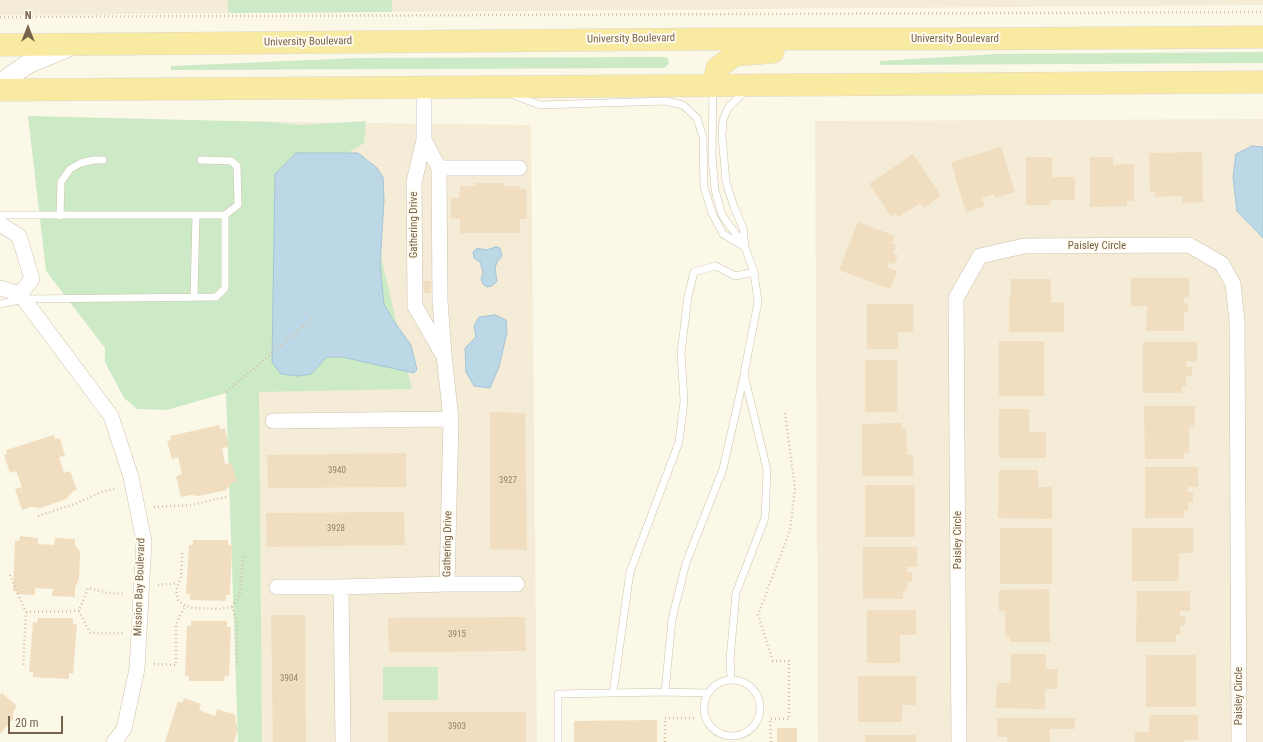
<!DOCTYPE html>
<html>
<head>
<meta charset="utf-8">
<style>
	body { margin:0 }
	#map { position:relative; width:1263px; height:742px; overflow:hidden; background:#fcf8e8; font-family:"Roboto Condensed",sans-serif }
	canvas { display:block }
	.north { position:absolute; left:8px; top:8px; width:40px; height:40px; -webkit-text-stroke:3px #fffbee; paint-order:stroke; rotate:0deg; font-size:11px; font-weight:700; line-height:16px; text-align:center; color:#76634c }
	.north::after { content:''; display:block; margin:auto; width:14px; height:18px; background:#76634c; clip-path:polygon(50% 0,100% 100%,50% 72%,0 100%) }
	.scale { position:absolute; left:8px; top:716px; width:55px; height:18px; box-sizing:border-box; border:2px solid #76634c; border-top:0; padding-left:5px; font-size:12px; line-height:14px; white-space:nowrap; color:#76634c; -webkit-text-stroke:3px #fffbee; paint-order:stroke }
</style>
</head>
<body>
<div id="map">
<canvas width="1263" height="742"></canvas>
<div class="north">N</div>
<div class="scale">20 m</div>
</div>
<script>
const c = document.querySelector('canvas').getContext('2d');
c.lineJoin = 'round';
function fill(path, color) { c.fillStyle = color; c.fill(path, 'evenodd'); }
const shape = rows => new Path2D(rows.map(r => 'M' + r).join(''));
function strokePath(path, color, width, dash) { c.strokeStyle = color; c.lineWidth = width; c.lineCap = dash ? 'butt' : 'round'; c.setLineDash(dash || []); c.stroke(path); }
function write(font, color, halo, rows, align = 'center') {
  c.font = font + ' "Roboto Condensed",sans-serif'; c.lineWidth = 4; c.setLineDash([]); c.textBaseline = 'middle'; c.strokeStyle = halo; c.fillStyle = color; for (const [text, x, y, turn = 0] of rows) {
    c.save(); c.translate(x, y); c.rotate((+turn || 0) * Math.PI / 180); c.textAlign = isNaN(turn) ? turn : align; if (halo) c.strokeText(text, 0, 0); c.fillText(text, 0, 0); c.restore();
  }
}
fill(shape([
	[0,0,1263,0,1263,5,0,15],
	[1263,119,1263,742,818,742,815,121],
	[222,121,531,125,537,742,242,742]
]), '#f4ecd6');
fill(shape([
	[228,0,392,0,392,12,228,13],
	[1263,52,1263,63,880,65,880,61,996,54],
	[662,57,668,58,669,64,664,68,171,70,171,66,357,58],
	[28,116,273,122,300,125,366,121,364,143,346,154,378,244,412,389,259,392,262,742,238,742,226,393,167,410,137,409,124,398,105,362,105,348,46,271],
	[383,667,438,667,438,700,383,700]
]), '#cdeac6');
const water = shape([
	[1252,146,1263,147,1263,238,1237,211,1233,177,1236,154,1252,146],
	[296,153,358,153,377,168,383,177,384,200,380,265,384,304,393,320,411,345,417,370,414,373,342,357,327,357,311,374,298,376,281,374,272,362,275,174,296,153],
	[496,247,500,248,502,256,497,262,495,268,497,281,492,286,487,287,483,284,481,279,483,274,482,268,480,262,474,258,473,252,477,248,486,250,496,247],
	[495,315,506,320,507,332,499,367,490,388,474,386,466,372,465,348,476,337,474,326,479,317,495,315]
]);
fill(water, '#bcd7e6');
strokePath(water, '#a3c5d7', 1);
fill(shape([
	[1001,147,1015,192,995,198,994,194,982,198,985,206,966,212,951,162],
	[1202,152,1203,202,1182,203,1182,196,1155,197,1155,192,1150,192,1149,153],
	[913,154,941,196,924,208,920,203,898,217,896,214,891,216,869,184],
	[1026,157,1052,157,1052,177,1075,177,1075,200,1051,200,1051,205,1026,205],
	[1090,157,1113,157,1113,165,1134,164,1134,201,1127,201,1127,206,1090,207],
	[475,183,504,183,504,186,519,186,520,189,526,189,527,219,520,219,520,233,460,233,460,219,451,219,451,198,459,198,460,186,475,186],
	[858,222,895,236,892,243,896,245,893,254,898,255,894,264,889,262,887,267,897,271,890,289,839,270],
	[1131,278,1189,278,1189,298,1184,298,1184,303,1188,303,1188,312,1184,312,1184,331,1146,331,1147,306,1131,306],
	[1011,279,1051,279,1051,303,1064,302,1064,332,1009,332,1009,297,1011,297],
	[423,281,431,281,431,293,424,293],
	[867,304,913,304,913,332,898,332,898,349,867,349],
	[999,341,1044,341,1044,396,999,396],
	[1143,342,1197,342,1197,362,1186,361,1186,367,1192,367,1192,376,1186,376,1186,386,1182,386,1182,393,1143,393],
	[865,360,897,360,897,412,865,412],
	[1144,406,1195,406,1195,427,1189,427,1189,453,1184,453,1184,459,1145,459],
	[999,409,1029,409,1029,432,1046,432,1046,458,999,458],
	[490,412,525,413,527,550,490,549],
	[901,423,902,429,906,429,907,455,913,455,913,476,862,476,862,424],
	[219,425,220,429,225,428,229,447,222,448,225,464,232,463,237,482,232,483,226,490,199,496,190,495,181,497,176,476,182,474,178,457,172,459,167,441,171,440,170,436],
	[54,435,55,439,60,438,65,456,59,457,64,473,70,471,77,490,72,492,66,499,41,508,31,507,22,510,15,489,22,487,16,471,10,473,4,455,7,454,6,450],
	[406,453,406,487,268,488,267,455],
	[1145,467,1198,467,1198,487,1188,487,1188,492,1193,492,1193,502,1188,502,1188,511,1184,511,1184,518,1145,518],
	[999,470,1038,470,1038,487,1052,487,1052,519,998,518],
	[865,485,915,485,915,537,865,537],
	[404,512,405,545,267,547,266,513],
	[1000,528,1052,528,1052,584,1000,584],
	[1132,528,1193,528,1193,553,1179,553,1179,581,1132,581],
	[20,536,38,538,38,544,54,545,55,538,75,539,75,545,80,552,79,579,75,588,75,597,52,596,53,589,35,588,35,595,16,594,17,591,13,591,15,541,19,541],
	[193,540,228,540,228,545,232,545,230,595,226,595,226,601,190,600,190,594,186,594,189,545,193,545],
	[863,547,917,547,917,567,907,567,907,572,912,572,912,582,907,582,907,591,903,591,903,599,863,598],
	[1049,589,1050,642,1010,642,1010,637,1005,637,1005,611,999,611,999,590],
	[1137,591,1190,591,1190,611,1180,611,1180,616,1185,616,1185,626,1180,626,1180,635,1176,635,1176,642,1136,642],
	[867,610,916,610,916,635,900,635,900,663,867,663],
	[271,615,305,615,306,742,273,742],
	[525,617,526,651,389,652,388,618],
	[38,618,73,618,73,624,77,624,73,674,69,673,69,679,33,677,33,672,29,672,33,622,37,623],
	[191,621,227,621,227,627,231,627,229,676,225,676,224,681,189,681,189,676,185,676,187,626,191,626],
	[1011,654,1046,654,1046,669,1058,669,1057,689,1045,689,1045,709,996,708,997,683,1011,683],
	[1146,655,1196,655,1196,707,1146,707],
	[858,676,916,676,916,705,902,705,902,722,858,722],
	[2,693,17,706,14,710,13,719,0,734,0,695],
	[184,698,201,704,199,710,215,716,217,709,236,715,235,720,238,729,234,742,165,742,178,701,182,703],
	[388,712,526,712,526,742,388,742],
	[1149,715,1198,715,1198,740,1184,740,1184,742,1135,742,1135,732,1149,732],
	[997,718,1075,718,1075,729,1050,729,1050,742,1007,742,1007,737,997,737],
	[657,720,657,742,574,742,574,721],
	[777,728,797,728,797,742,777,742],
	[865,735,916,735,916,742,865,742]
]), '#f1ddc0');
const service = shape([
	[713,88,712,157,715,190,722,215,743,244],
	[513,95,540,105,666,101,683,105,697,118,703,137,704,187,712,213,723,234,745,247],
	[0,215,225,215,238,205,237,166,231,161,201,160],
	[60,216,61,182,70,169,81,163,93,160,103,160],
	[194,297,196,215],
	[0,304,24,299,216,297,225,288,225,215],
	'704 708a28 28 0 1 1 56 0a28 28 0 1 1-56 0Z',
	[731,680,730,659,736,593,765,518,767,470,744,374,758,302,754,272,745,247,743,228,734,207,726,182,722,136,723,120,728,108,747,89],
	[665,692,672,619,686,563,723,469,744,376],
	[613,693,630,572,679,442,684,401,681,353,688,296,694,272,716,266,735,276,754,272],
	[558,742,558,694,665,692,707,693]
]);
const minor = shape([
	[424,87,424,140,414,182,415,306,442,353],
	[439,168,519,168],
	[0,224,19,236,32,279,20,294],
	[0,288,20,294,111,416,131,477,144,541,137,669,124,729,114,742],
	[273,421,451,419],
	[447,584,517,584],
	[277,587,341,587],
	[343,742,341,587,447,584,451,419,444,355,440,300,439,168,424,140],
	[959,742,956,298,980,256,1024,246,1189,245,1222,264,1233,284,1237,321,1239,742]
]);
const tertiary = shape([
	[0,86,9,77,28,64,71,46]
]);
const primary = shape([
	[0,45,713,39,954,39,1263,37],
	[713,86,717,68,735,55,773,52],
	[0,90,1263,82]
]);
strokePath(service, '#cec2ae', 8);
strokePath(minor, '#cec2ae', 16);
strokePath(tertiary, '#cec2ae', 20);
strokePath(primary, '#dbd6d0', 23);
strokePath(shape([
	[0,17,1263,12],
	[226,392,313,318],
	[154,507,190,505,226,497],
	[38,516,75,504,99,493,117,488],
	[182,553,181,578,176,590,178,600,185,606,195,608,220,609,232,607,237,623,237,666],
	[10,575,26,612,23,667],
	[158,585,178,583],
	[232,607,240,594,243,556],
	[79,611,90,633,124,633],
	[26,612,79,611,88,588,108,593,125,594],
	[154,664,176,665,176,624,185,606],
	[665,742,665,718,694,718],
	[771,742,770,719,789,719,789,661,773,661,758,615,790,530,795,488,785,413]
]), '#d6c1a3', 2.5, [1, 3]);
strokePath(service, '#fff', 7);
strokePath(minor, '#fff', 15);
strokePath(tertiary, '#fff', 19);
strokePath(primary, '#f9eaa2', 22);
write('9px', '#958269', null, [
	["3940",337,471],
	["3927",508,481],
	["3928",336,529],
	["3915",457,635],
	["3904",289,679],
	["3903",457,727]
]);
write('11px', '#76634c', '#fffbee', [
	["University Boulevard",631,39,-1],
	["University Boulevard",955,39],
	["University Boulevard",308,42,-1],
	["Gathering Drive",414,225,-90],
	["Paisley Circle",1097,246],
	["Paisley Circle",958,540,-90],
	["Gathering Drive",448,544,-89],
	["Mission Bay Boulevard",140,587,-88],
	["Paisley Circle",1239,696,-90]
]);
</script>
</body>
</html>
